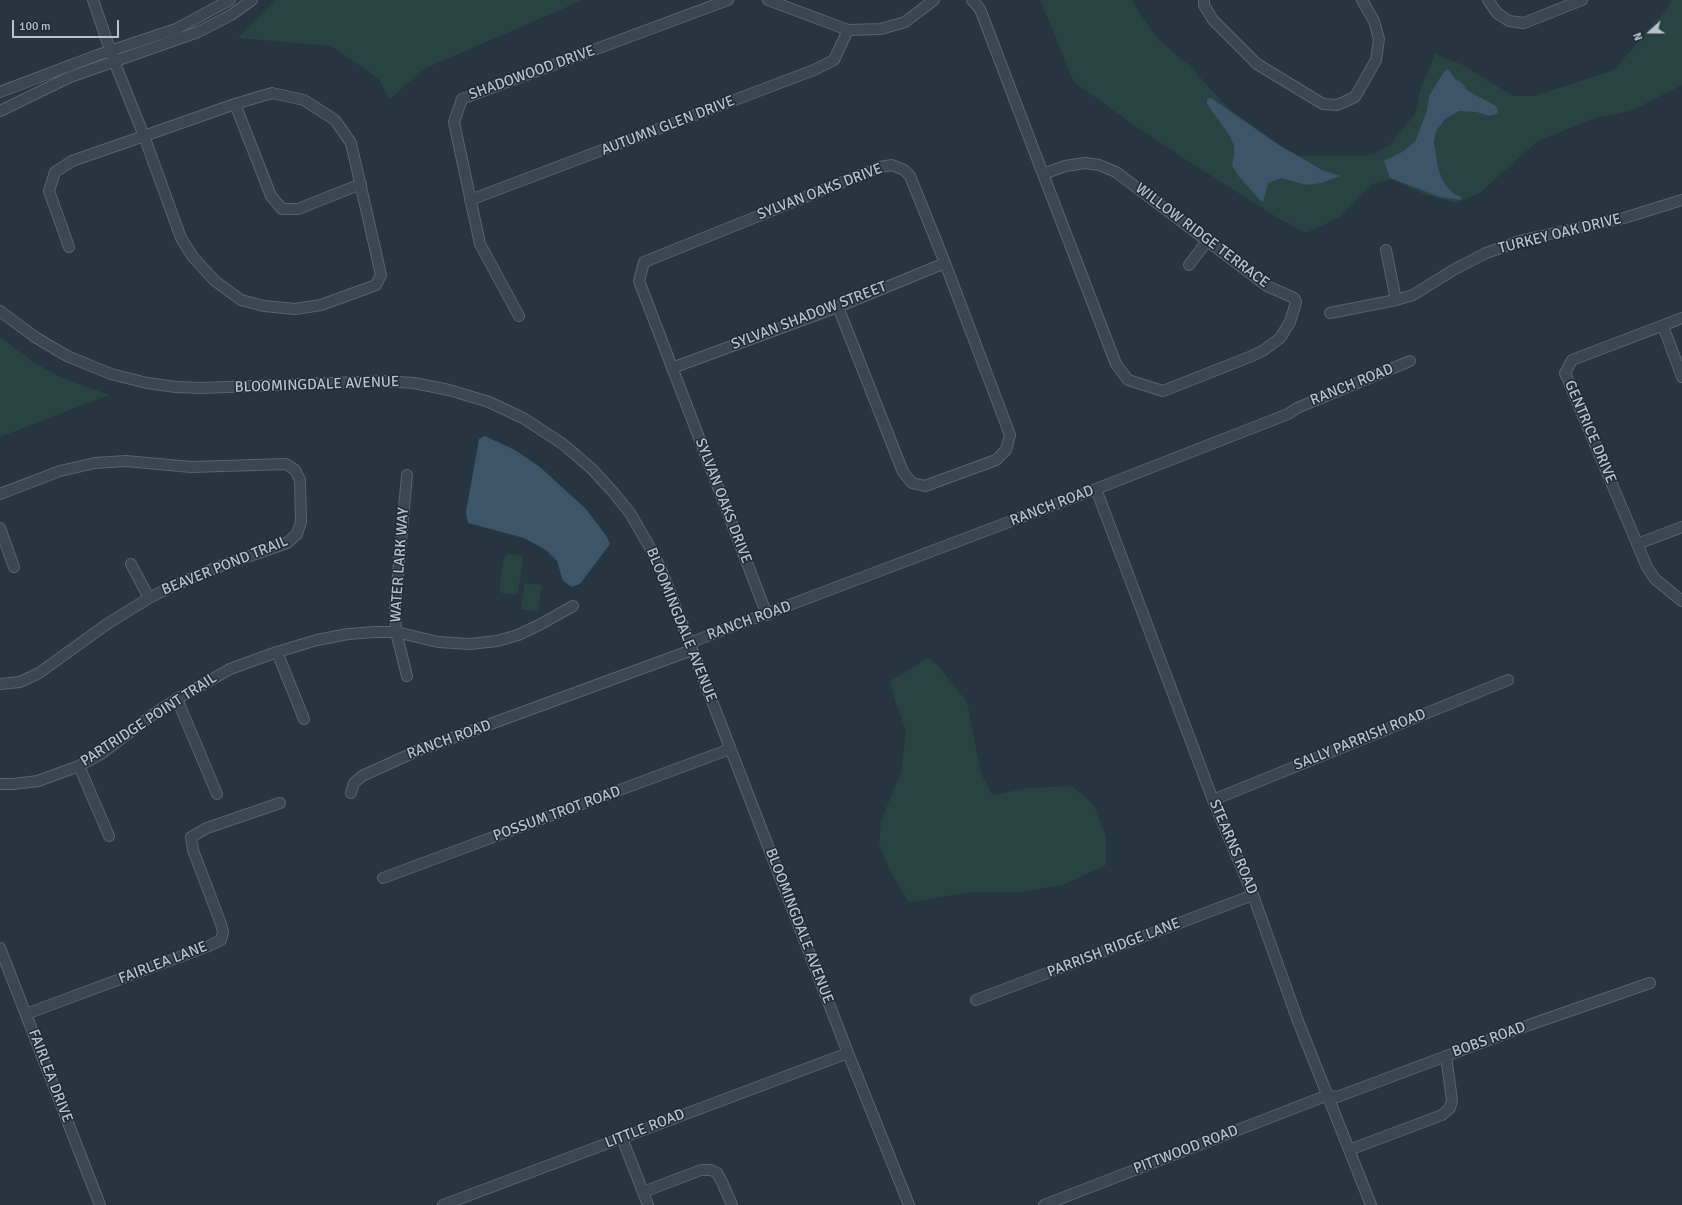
<!DOCTYPE html>
<html>
<head>
<meta charset="utf-8">
<style>
	body { margin:0 }
	#map { position:relative; width:1682px; height:1205px; overflow:hidden; background:#263540; font-family:Signika,sans-serif }
	canvas { display:block }
	.north { position:absolute; left:1630px; top:12px; width:40px; height:40px; -webkit-text-stroke:3px #1f2b35; paint-order:stroke; rotate:249deg; font-size:11px; font-weight:700; line-height:16px; text-align:center; color:#b7c1ca }
	.north::after { content:''; display:block; margin:auto; width:14px; height:18px; background:#b7c1ca; clip-path:polygon(50% 0,100% 100%,50% 72%,0 100%) }
	.scale { position:absolute; left:12px; top:20px; width:107px; height:18px; box-sizing:border-box; border:2px solid #b7c1ca; border-top:0; padding-left:5px; font-size:12px; line-height:14px; white-space:nowrap; color:#b7c1ca; -webkit-text-stroke:3px #1f2b35; paint-order:stroke }
</style>
</head>
<body>
<div id="map">
<canvas width="1682" height="1205"></canvas>
<div class="north">N</div>
<div class="scale">100 m</div>
</div>
<script>
const c = document.querySelector('canvas').getContext('2d');
c.lineJoin = 'round';
function fill(path, color) { c.fillStyle = color; c.fill(path, 'evenodd'); }
const shape = rows => new Path2D(rows.map(r => 'M' + r).join(''));
function strokePath(path, color, width, dash) { c.strokeStyle = color; c.lineWidth = width; c.lineCap = dash ? 'butt' : 'round'; c.setLineDash(dash || []); c.stroke(path); }
function write(font, color, halo, rows, align = 'center') {
  c.font = font + ' Signika,sans-serif'; c.lineWidth = 3; c.setLineDash([]); c.textBaseline = 'middle'; c.strokeStyle = halo; c.fillStyle = color; for (const [text, x, y, turn = 0] of rows) {
    c.save(); c.translate(x, y); c.rotate((+turn || 0) * Math.PI / 180); c.textAlign = isNaN(turn) ? turn : align; if (halo) c.strokeText(text, 0, 0); c.fillText(text, 0, 0); c.restore();
  }
}
fill(shape([
	[275,0,583,0,424,69,389,100,379,79,331,46,238,38],
	[1040,0,1132,0,1140,14,1160,41,1189,65,1227,107,1294,156,1362,156,1374,154,1389,145,1415,114,1421,88,1435,54,1463,65,1513,96,1534,96,1614,70,1669,6,1671,0,1682,0,1682,85,1631,111,1596,118,1540,140,1524,153,1480,193,1456,203,1426,195,1391,179,1372,184,1340,217,1306,233,1278,218,1191,163,1135,126,1074,82],
	[0,337,35,363,58,376,109,395,0,437],
	[508,554,522,556,523,558,518,593,514,595,502,593,499,590,504,557],
	[525,583,542,585,538,612,521,609],
	[928,658,938,665,967,702,981,774,993,795,1029,788,1072,786,1093,804,1106,836,1106,865,1063,885,1020,892,973,892,909,902,891,873,879,844,881,821,901,772,906,730,896,704,890,681]
]), '#294342');
fill(shape([
	[1448,69,1455,79,1462,83,1468,91,1496,106,1498,110,1497,114,1489,116,1477,112,1459,111,1445,119,1436,131,1434,142,1438,168,1442,179,1447,187,1454,194,1461,197,1462,200,1440,197,1390,178,1384,161,1402,152,1415,142,1427,111,1429,96,1443,73],
	[1211,98,1279,145,1324,171,1340,176,1322,183,1306,185,1282,178,1268,183,1263,203,1240,178,1232,166,1234,154,1234,146,1230,136,1207,104,1207,99],
	[485,436,515,450,540,467,586,509,607,537,610,544,580,584,572,587,563,581,557,561,546,550,524,538,468,523,466,512,479,439]
]), '#3c5568');
const minor = shape([
	[768,0,848,30,881,29,905,22,934,0],
	[972,0,980,9,1043,174,1116,364,1128,380,1163,391,1252,356,1264,350,1280,338,1290,322,1296,302,1294,298,1267,286,1116,172,1099,165,1085,163,1065,166,1043,174],
	[1204,0,1204,5,1213,20,1257,64,1323,104,1337,105,1355,97,1376,60,1379,39,1374,21,1362,0],
	[1488,0,1497,13,1509,21,1524,23,1582,0],
	[0,92,95,56,176,29,230,0],
	[235,104,271,196,282,209,298,209,361,184],
	[0,111,70,77,198,32,231,15,252,0],
	[470,200,814,70,834,60,848,30],
	[69,247,49,191,55,172,72,161,144,136,235,104,272,93,304,100,335,120,351,143,381,275,376,285,321,305,295,309,264,306,241,300,215,281,193,257,181,238,144,136,114,61,93,0],
	[1386,250,1396,300],
	[1189,265,1207,241],
	[0,311,35,337,67,356,111,374,147,383,176,387,201,388,383,381,414,383,449,390,489,402,523,418,563,444,592,469,613,492,630,513,648,544,661,569,848,1053,909,1205],
	[1330,313,1396,300,1413,295,1455,269,1486,253,1523,240,1624,218,1682,200],
	[519,316,480,244,454,122,462,99,728,0],
	[1682,318,1572,360,1565,373,1647,567,1655,579,1682,601],
	[1663,326,1682,377],
	[672,368,838,307,945,263],
	[407,475,395,607,396,632,407,676],
	[1096,489,1213,800,1253,895,1298,1021,1371,1205],
	[0,494,60,471,95,463,126,461,191,467,286,464,295,470,300,480,301,522,297,534,287,543,215,568,173,586,149,598,107,624,39,673,20,682,0,684],
	[0,528,14,567],
	[1637,544,1682,527],
	[131,564,149,598],
	[767,615,639,281,644,262,880,167,892,165,904,170,910,176,945,263,1010,435,1006,450,996,460,925,486,912,483,903,472,838,307],
	[689,643,1096,489,1288,414,1297,408,1410,361],
	[277,652,304,719],
	[177,699,217,794],
	[79,766,109,836],
	[0,784,13,784,38,781,79,766,101,754,155,713,177,699,230,669,277,652,317,640,348,634,374,632,396,632,438,642,470,644,497,641,518,635,541,624,573,606],
	[351,793,354,783,362,776,417,751,692,650],
	[1213,800,1508,680],
	[383,878,730,749],
	[0,948,100,1205],
	[976,1000,1253,895],
	[26,1014,209,946,221,940,223,932,221,924,193,850,191,837,207,828,280,803],
	[622,1138,648,1205],
	[1349,1150,1442,1115,1450,1108,1452,1100,1446,1056],
	[643,1192,701,1170,711,1170,717,1173,722,1182,732,1205],
	[443,1205,848,1053],
	[1044,1205,1328,1095,1337,1097,1529,1025,1650,983]
]);
strokePath(minor, '#58646d', 12);
strokePath(minor, '#3a4650', 10);
write('15px', '#b7c1ca', '#1f2b35', [
	["SHADOWOOD DRIVE",532,73,-20],
	["AUTUMN GLEN DRIVE",668,126,-21],
	["SYLVAN OAKS DRIVE",820,192,-21],
	["TURKEY OAK DRIVE",1560,234,-14],
	["WILLOW RIDGE TERRACE",1202,236,37],
	["SYLVAN SHADOW STREET",809,316,-21],
	["BLOOMINGDALE AVENUE",317,385,-2],
	["RANCH ROAD",1352,385,-22],
	["GENTRICE DRIVE",1590,432,67],
	["SYLVAN OAKS DRIVE",723,501,69],
	["RANCH ROAD",1052,506,-21],
	["WATER LARK WAY",400,565,-86],
	["BEAVER POND TRAIL",225,566,-22],
	["RANCH ROAD",749,621,-20],
	["BLOOMINGDALE AVENUE",681,625,68],
	["PARTRIDGE POINT TRAIL",149,720,-33],
	["RANCH ROAD",449,740,-20],
	["SALLY PARRISH ROAD",1360,740,-22],
	["POSSUM TROT ROAD",557,814,-20],
	["STEARNS ROAD",1233,847,67],
	["BLOOMINGDALE AVENUE",799,926,69],
	["PARRISH RIDGE LANE",1114,948,-21],
	["FAIRLEA LANE",163,963,-21],
	["BOBS ROAD",1489,1040,-20],
	["FAIRLEA DRIVE",50,1076,69],
	["LITTLE ROAD",645,1129,-21],
	["PITTWOOD ROAD",1186,1150,-21]
]);
</script>
</body>
</html>
